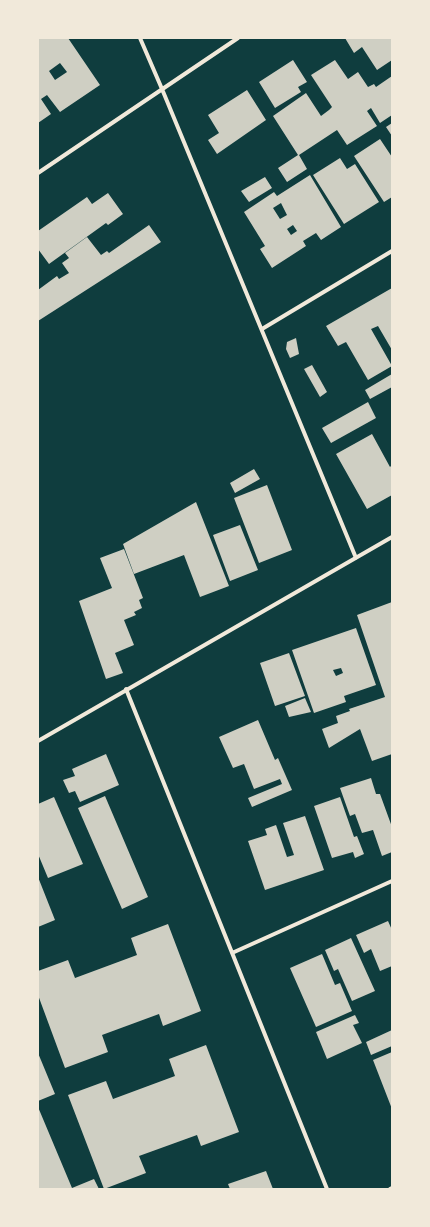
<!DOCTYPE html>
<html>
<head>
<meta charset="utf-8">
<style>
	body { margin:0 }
	#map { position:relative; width:430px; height:1227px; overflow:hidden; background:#0f3d3e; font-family:Barlow,sans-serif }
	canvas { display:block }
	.frame { position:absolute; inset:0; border:39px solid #f1e9da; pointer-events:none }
</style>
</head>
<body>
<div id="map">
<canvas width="430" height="1227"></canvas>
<div class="frame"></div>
</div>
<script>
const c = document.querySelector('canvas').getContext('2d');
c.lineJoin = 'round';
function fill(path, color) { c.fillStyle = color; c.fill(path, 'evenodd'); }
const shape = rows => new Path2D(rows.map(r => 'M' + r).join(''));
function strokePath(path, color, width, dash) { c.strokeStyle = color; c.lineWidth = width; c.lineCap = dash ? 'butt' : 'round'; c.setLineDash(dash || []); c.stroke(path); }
fill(shape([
	[38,38,68,38,100,85,60,112,47,95,41,99,51,114,38,123],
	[60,63,67,72,55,80,49,71],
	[345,38,392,38,392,60,377,70,362,47,354,53],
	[293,60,307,82,298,87,301,92,275,108,259,82],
	[335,60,348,79,358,72,368,87,374,84,376,87,392,76,392,115,380,123,371,108,367,111,377,126,347,145,337,130,299,155,307,169,287,182,278,168,298,155,273,116,306,93,321,116,329,110,332,107,311,75],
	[247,90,266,120,217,154,208,140,219,133,208,115],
	[392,123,392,136,386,127],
	[380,139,392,157,392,197,384,202,354,156],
	[340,158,347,169,355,164,379,202,344,224,313,175],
	[310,175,341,227,321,240,316,233,303,241,306,246,272,268,260,249,265,246,244,212,274,192,277,196],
	[281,203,287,215,280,219,273,208],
	[293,225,297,231,291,235,287,229],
	[265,177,272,188,249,202,241,191],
	[108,193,123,214,108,225,106,223,49,264,38,249,38,231,87,197,92,204],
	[149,225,161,242,38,321,38,290,57,276,59,279,69,273,62,263,69,258,65,253,87,237,101,255,107,251,109,253],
	[392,288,392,350,378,326,371,329,392,366,368,380,346,342,338,346,326,326],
	[296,338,299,354,290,358,286,349,287,342],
	[312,365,327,392,320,397,304,369],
	[392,374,392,387,370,399,365,390],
	[368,402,376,418,331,443,322,428],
	[372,434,390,467,392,465,392,495,367,509,336,454],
	[254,469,260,479,235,493,230,483],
	[267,485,292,550,259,563,234,498],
	[196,502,229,586,200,597,184,555,134,574,123,544],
	[240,525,258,570,230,581,213,535],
	[124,549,143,598,139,600,142,608,134,612,136,615,124,620,134,645,115,653,123,673,106,679,79,601,112,588,100,558],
	[392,602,392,754,372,761,360,729,329,748,322,729,338,723,336,716,350,711,349,709,385,697,357,615],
	[356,628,376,685,344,696,346,702,314,713,292,650],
	[341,668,343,673,336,676,333,670],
	[289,653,305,696,275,706,260,663],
	[305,698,311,712,289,717,285,706],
	[258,720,275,760,278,758,292,790,252,807,248,798,282,784,280,779,254,789,244,764,233,768,219,737],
	[106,754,119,785,80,802,75,791,69,793,63,780,75,776,72,769],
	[371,778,376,794,380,794,392,827,392,852,382,856,373,830,362,833,355,814,350,816,340,788],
	[105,796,148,897,122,909,78,808],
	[54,797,83,864,48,878,38,854,38,804],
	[340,797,354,837,357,836,364,854,355,858,353,852,332,858,314,806],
	[305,816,324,870,265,890,248,841,267,835,265,829,276,825,287,857,294,855,283,823],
	[38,877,55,920,38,927],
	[388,921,392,930,392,966,380,971,371,949,364,953,356,935],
	[168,924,201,1011,163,1026,159,1014,102,1035,108,1052,65,1068,38,995,38,971,68,960,75,978,137,955,131,938],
	[351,938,375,991,352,1001,338,969,334,971,325,950],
	[322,954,335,985,340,983,352,1011,316,1027,290,968],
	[355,1015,359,1023,353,1025,362,1043,327,1059,316,1032],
	[392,1030,392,1046,371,1055,366,1042],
	[206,1045,239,1132,201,1146,197,1135,139,1156,146,1173,104,1189,68,1095,106,1081,113,1099,175,1076,169,1059],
	[392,1052,392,1109,373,1060],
	[38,1053,55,1094,38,1101],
	[38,1107,72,1188,94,1179,99,1189,38,1189],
	[266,1171,273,1189,230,1189,228,1184]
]), '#cfcfc3');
strokePath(shape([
	[140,38,162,89,356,558],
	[38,173,238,38],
	[262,329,392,251],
	[126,689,327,1189],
	[38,741,392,537],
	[232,953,392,881],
	[390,1189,392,1188]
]), '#f1e9da', 4);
</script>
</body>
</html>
